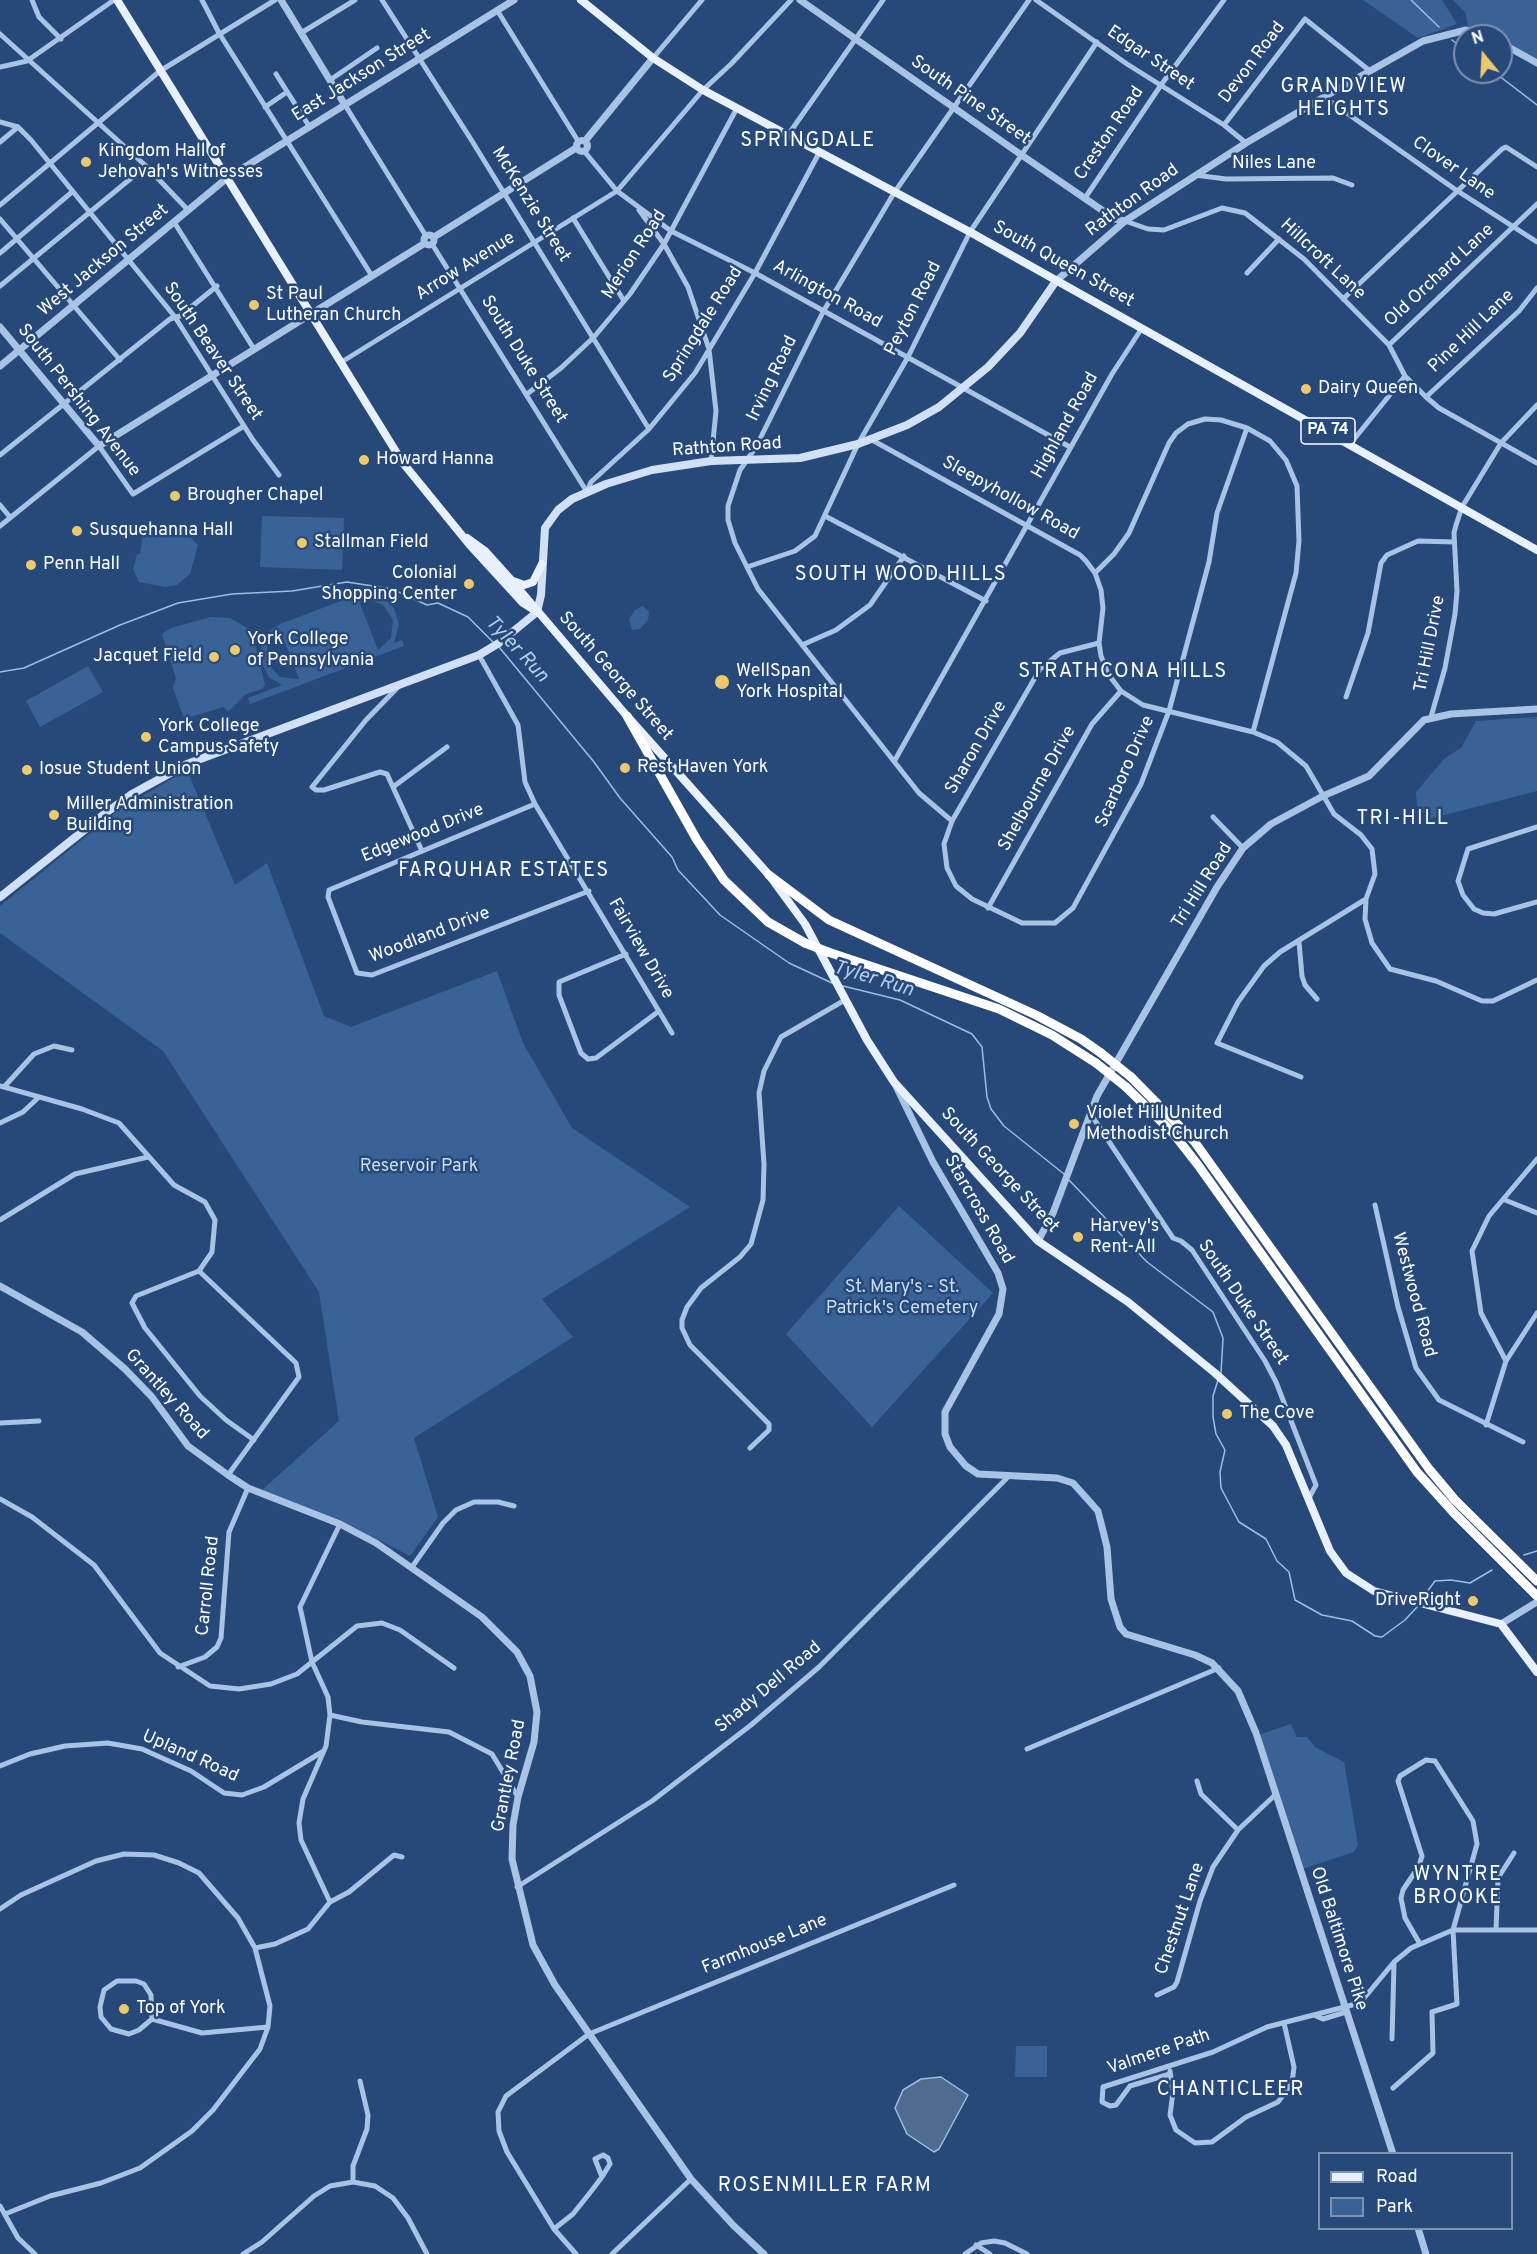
<!DOCTYPE html>
<html>
<head>
<meta charset="utf-8">
<style>
	body { margin:0 }
	#map { position:relative; width:1537px; height:2254px; overflow:hidden; background:#26497a; font-family:Overpass,sans-serif }
	canvas { display:block }
	.legend { position:absolute; left:1318px; top:2152px; width:195px; height:78px; box-sizing:border-box; background:#26497a; border:2px solid #7d92af; margin:0; padding:8px 10px; list-style:none; font-size:18px; color:#fff }
	.legend li { display:flex; align-items:center; gap:12px; height:30px }
	.legend b { width:30px; border:2px solid #7d92af }
	.north { position:absolute; left:1453px; top:24px; width:60px; height:60px; box-sizing:border-box; background:#26497a; border:2px solid #7d92af; border-radius:50%; rotate:342deg; font-size:16px; font-weight:700; line-height:24px; text-align:center; color:#fff }
	.north::after { content:''; display:block; margin:auto; width:21px; height:27px; background:#edc96e; clip-path:polygon(50% 0,100% 100%,50% 72%,0 100%) }
</style>
</head>
<body>
<div id="map">
<canvas width="1537" height="2254"></canvas>
<ul class="legend">
<li><b style="height:8px;background:#e8f0fc"></b>Road</li>
<li><b style="height:16px;background:#396397"></b>Park</li>
</ul>
<div class="north">N</div>
</div>
<script>
const c = document.querySelector('canvas').getContext('2d');
c.lineJoin = 'round';
function fill(path, color) { c.fillStyle = color; c.fill(path, 'evenodd'); }
const shape = rows => new Path2D(rows.map(r => 'M' + r).join(''));
function strokePath(path, color, width, dash) { c.strokeStyle = color; c.lineWidth = width; c.lineCap = dash ? 'butt' : 'round'; c.setLineDash(dash || []); c.stroke(path); }
function write(font, color, halo, rows, align = 'center') {
  c.font = font + ' Overpass,sans-serif'; c.lineWidth = 5; c.setLineDash([]); c.textBaseline = 'middle'; c.strokeStyle = halo; c.fillStyle = color; for (const [text, x, y, turn = 0] of rows) {
    c.save(); c.translate(x, y); c.rotate((+turn || 0) * Math.PI / 180); c.textAlign = isNaN(turn) ? turn : align; if (halo) c.strokeText(text, 0, 0); c.fillText(text, 0, 0); c.restore();
  }
}
fill(shape([
	[1363,0,1442,0,1457,24,1418,38],
	[1453,0,1537,0,1537,63,1501,43,1501,36,1486,36,1466,30,1468,25,1465,12],
	[262,516,344,518,342,570,260,567],
	[154,528,191,538,198,545,190,574,177,585,165,587,139,582,133,569,137,554,140,554,143,535],
	[368,593,385,599,394,609,399,624,394,643,402,640,404,646,250,704,248,698,282,685,269,677,260,660,262,641,269,631,280,624,357,595],
	[367,599,383,605,393,620,391,638,378,650,359,601],
	[280,630,299,679,298,679,280,677,267,663,267,645],
	[643,606,649,612,648,620,640,629,632,630,629,619,635,610],
	[211,617,230,618,252,631,265,685,262,689,246,694,228,712,224,707,187,718,183,716,173,688,176,678,162,634,171,628],
	[88,666,103,692,40,727,26,701],
	[1537,717,1537,791,1429,819,1417,805,1416,792,1445,758,1461,748,1476,721],
	[187,770,235,885,267,863,324,1016,351,1027,497,971,523,1043,572,1128,690,1207,542,1299,573,1337,414,1438,438,1517,410,1556,338,1519,262,1490,339,1421,319,1292,163,1051,0,933,0,906,120,809],
	[899,1206,993,1293,872,1427,786,1334],
	[1291,1724,1297,1737,1307,1737,1315,1747,1344,1762,1358,1845,1354,1852,1302,1869,1258,1735],
	[1016,2046,1047,2046,1047,2077,1015,2077]
]), '#396397');
const water = shape([
	[941,2077,968,2095,939,2149,934,2152,907,2134,895,2108,903,2090,921,2079,941,2077]
]);
fill(water, '#516b8e');
strokePath(water, '#9dbde4', 1.5);
strokePath(shape([
	[1411,0,1439,27],
	[1452,40,1465,50],
	[1494,72,1537,105],
	[499,647,594,762,620,798,672,857,678,870,720,915,789,963,832,983],
	[0,672,24,668,120,625,178,603,232,594,292,591,347,582,392,589,427,605,438,603,468,617,493,642],
	[843,986,900,1000,972,1034,982,1047,987,1097,991,1109,1004,1126,1064,1174],
	[1069,1180,1147,1262,1213,1312,1223,1338,1221,1373],
	[1218,1380,1213,1396,1213,1417,1216,1434,1225,1450,1220,1472,1221,1488,1239,1522,1266,1539,1277,1561,1289,1572,1295,1600,1322,1615,1352,1621,1375,1636,1382,1637,1405,1620,1417,1607],
	[1524,1555,1537,1551],
	[1421,1600,1435,1581,1451,1580,1470,1583,1492,1570]
]), '#9dbde4', 1.5);
strokePath(shape([
	[32,0,39,17,61,39],
	[202,0,219,33,372,276],
	[382,0,472,141,649,429],
	[1036,0,1127,64,1224,125,1246,143],
	[497,10,578,141],
	[301,33,355,0],
	[0,34,146,166,188,210],
	[653,58,702,0],
	[0,67,27,61,114,0],
	[276,74,309,126],
	[330,80,377,48],
	[1324,97,1456,190,1537,242],
	[345,105,426,236],
	[265,107,287,92],
	[0,122,18,127,31,140,175,317,253,440,279,475],
	[1224,125,1305,19,1370,71],
	[788,135,883,0],
	[0,142,18,127],
	[584,151,617,191,671,231,755,273,1070,447],
	[1195,175,1226,179,1333,178,1352,185],
	[1085,198,1161,85,1224,0],
	[0,205,160,71,275,0],
	[639,210,664,244,688,287,709,349,716,411,711,461],
	[573,218,624,301],
	[0,219,120,360],
	[1125,221,1148,229,1164,230,1222,208,1245,213,1304,259,1389,345,1405,376,1426,397,1439,408,1537,463],
	[174,222,254,349],
	[432,244,587,492],
	[0,253,72,192],
	[1247,273,1279,239],
	[0,286,146,166],
	[1343,299,1502,149,1506,147,1537,167],
	[1389,345,1537,204],
	[340,363,617,191,703,90,731,64,791,0],
	[527,394,561,368,594,337,630,294,664,244,737,108],
	[1426,397,1519,311,1537,288],
	[872,440,1080,555,1086,561,1095,573,1101,590,1103,608,1099,643,1101,656,1108,674,1121,691,1143,705,1253,732,1277,742,1306,766,1334,814,1361,835,1372,849,1375,874,1366,899,1365,919,1372,943,1390,969,1436,981,1482,1001,1493,1001,1537,980],
	[1351,443,1405,376],
	[0,455,170,319,180,316,217,286],
	[587,492,591,482,649,429,695,373,755,273,819,153],
	[0,505,10,517],
	[825,516,986,601],
	[0,526,99,446,133,494,244,426],
	[747,567,795,551,815,536,858,444,908,357,970,232,1097,42],
	[1095,573,1114,554,1129,533,1169,443,1176,433,1188,424,1205,419,1221,420,1247,428,1270,441,1286,460,1297,486,1299,541,1296,573,1253,732],
	[1099,643,1060,653,1040,669,952,821,944,844,947,868,956,886,972,899,1022,923,1055,923,1073,908,1141,784,1169,711,1209,562,1217,513,1247,428],
	[802,645,836,630,870,605,904,556],
	[479,655,518,725,525,782,535,804,672,1033],
	[399,686,366,720,312,787,316,790,324,790,380,772,387,774,422,851],
	[1346,697,1368,633,1381,563,1387,555,1418,541,1454,542],
	[1431,717,1445,668,1455,614,1457,591,1454,533,1456,525,1462,507,1501,443,1537,405],
	[895,760,1112,374,1142,328],
	[393,787,447,747],
	[535,804,329,890,328,897,357,973,372,975,589,891],
	[1213,817,1243,848],
	[952,821,919,793,758,589,735,543,728,520,728,506,740,470,756,447,823,312,894,193,1029,0],
	[1537,827,1468,849,1458,881,1463,895,1474,909,1483,913,1494,914,1537,902],
	[988,908,1092,724,1121,691],
	[1299,942,1302,976,1305,985,1317,999],
	[626,954,559,982,559,995,581,1053,588,1059,596,1058,659,1011],
	[1301,1077,1217,1043,1238,1002,1264,966,1280,952,1366,899],
	[0,1086,82,1109,119,1123,174,1185,205,1202,215,1220,212,1252,199,1271,296,1363,299,1377,228,1475],
	[4,1087,34,1054,54,1046,72,1050],
	[1090,1113,1173,1238,1181,1241,1192,1250,1265,1361,1276,1382,1316,1485,1309,1498],
	[0,1123,23,1112,39,1097],
	[1505,1200,1537,1213],
	[1375,1205,1398,1307,1416,1368,1439,1400,1523,1442],
	[0,1220,75,1174,148,1157],
	[199,1271,136,1296,132,1303,145,1328,200,1396,226,1420,254,1440],
	[1506,1361,1481,1313,1472,1251,1489,1216,1537,1159],
	[0,1423,39,1421],
	[1486,1425,1506,1361,1537,1313],
	[750,1448,769,1430,769,1424,690,1345,682,1328,682,1320,687,1307,701,1288,740,1257,751,1244,763,1200,764,1164,759,1093,764,1071,781,1037,845,1000],
	[0,1499,32,1517,94,1565,160,1653,210,1686,239,1689,271,1684,297,1674,357,1626,382,1623,400,1630,454,1668],
	[412,1567,443,1523,456,1510,474,1502,498,1502,514,1506],
	[178,1667,205,1657,217,1647,221,1638,229,1532,248,1488],
	[330,1715,362,1722,449,1732,492,1754,518,1797],
	[1027,1749,1219,1668],
	[0,1766,30,1754,65,1746,108,1743,142,1749,191,1771,224,1793,242,1795,264,1787,322,1752],
	[1197,1781,1201,1794,1238,1830],
	[517,1887,652,1801,751,1725,819,1667,1010,1475],
	[330,1902,301,1840,299,1823,303,1799,326,1746,330,1715,328,1697,312,1662,300,1607,340,1524],
	[0,1909,21,1895,96,1861,124,1854,154,1855,179,1863,199,1873,238,1918,255,1948,270,2006,268,2027,260,2049,213,2110,192,2131,140,2168,101,2183,50,2196,5,2214],
	[1496,1930,1498,1878,1514,1853],
	[255,1948,275,1944,308,1929,330,1902,349,1892,394,1855,402,1857],
	[1157,1995,1174,1987,1177,1982,1200,1901,1213,1867,1238,1830,1275,1795],
	[1316,2016,1323,2019,1346,2012],
	[152,2019,139,2030,129,2034,111,2029,101,2017,100,2007,104,1990,117,1981,136,1981,144,1984,151,1995,152,2019,202,2033,268,2027],
	[1392,2039,1394,1964],
	[1170,2071,1173,2092,1170,2115,1176,2130,1195,2143,1212,2142,1246,2117,1278,2102,1292,2083,1294,2067,1284,2023],
	[1170,2074,1130,2086,1116,2105,1110,2106,1102,2102,1103,2087,1213,2052,1267,2027,1360,2003,1394,1962,1411,1948,1453,1930,1537,1930],
	[1393,2088,1433,2053,1432,2012,1457,2004,1453,1930,1477,1844,1473,1821,1435,1761,1426,1760,1400,1776,1398,1781,1422,1856,1419,1866,1403,1890,1401,1898,1405,1918,1420,1944],
	[353,2182,353,2166,367,2129,368,2115,360,2081],
	[0,2206,18,2238,35,2254],
	[554,2229,573,2214,589,2194,602,2177,610,2164,608,2158,603,2155,595,2159,602,2177],
	[976,2245,990,2254],
	[243,2254,262,2242,314,2196,330,2186,353,2182,375,2186,393,2198,408,2218,427,2254],
	[576,2254,554,2229,507,2152,499,2131,498,2112,506,2096,589,2034,954,1885],
	[612,2254,691,2179],
	[965,2254,981,2243,994,2241,1005,2243,1027,2254]
]), '#a9c3e4', 5);
strokePath(shape([
	[281,0,345,105],
	[800,0,1020,154,1115,219,1125,221],
	[1501,43,1537,63],
	'576.5 146a5.5 5.5 0 1 1 11 0a5.5 5.5 0 1 1-11 0Z',
	[585,141,653,58],
	'424 240a5 5 0 1 1 10 0a5 5 0 1 1-10 0Z',
	[434,237,576,148],
	[1056,281,1125,221,1246,143,1324,97,1423,41,1466,30,1486,36],
	[0,327,99,446,425,243],
	[0,366,227,178,514,0],
	[895,1084,933,1162,998,1273,1003,1289,999,1314,945,1412,945,1434,950,1447,966,1466,978,1474,1057,1478,1073,1483,1098,1511,1107,1547,1111,1599,1120,1627,1126,1634,1195,1655,1212,1663,1238,1691,1256,1733,1393,2154],
	[1038,1241,1053,1213,1097,1096,1217,887,1243,848,1271,824,1323,796,1369,776,1424,720,1451,714,1537,709],
	[0,1286,82,1332,125,1369,152,1397,188,1446,228,1475,248,1488,340,1524,376,1543,482,1617,517,1652,530,1676,537,1712,534,1742,518,1797,513,1825,512,1859,533,1945,555,1985,691,2179,733,2225,764,2254],
	[1501,1624,1537,1602],
	[1418,2228,1426,2254]
]), '#a9c3e4', 7);
strokePath(shape([
	[0,897,107,812,132,794,187,764,479,655,499,643,537,612,541,595,545,528,558,510,572,499,606,484,652,470,711,461,800,458,858,444,907,425,939,407,988,367,1020,333,1056,281]
]), '#d1e0f4', 8);
strokePath(shape([
	[117,0,403,463,469,544,523,603,534,610],
	[581,0,653,58,703,90,970,232,1537,550],
	[467,538,485,551,512,581,627,716,769,875,805,924,867,1040,894,1082,1038,1241,1128,1302,1215,1373,1273,1426,1286,1445,1330,1551,1346,1573,1374,1591,1501,1624,1537,1672],
	[513,581,524,585,533,582,542,564]
]), '#e8f0fc', 8);
strokePath(shape([
	[627,716,697,840,724,880,768,922,805,943],
	[769,875,829,920,1036,1015,1081,1039,1101,1053],
	[828,952,999,1009,1052,1035,1096,1063],
	[1131,1077,1194,1141,1429,1469,1455,1500,1537,1581],
	[1126,1087,1173,1133,1198,1165,1417,1472,1454,1513,1537,1596]
]), '#fff', 9);
strokePath(shape([
	[805,943,828,952],
	[1101,1053,1131,1077],
	[1096,1063,1126,1087]
]), '#fff', 9);
for (const [x, y, r, color] of [
	[86,162,6,"#edc96e"],
	[254,305,6,"#edc96e"],
	[1306,389,6,"#edc96e"],
	[364,460,6,"#edc96e"],
	[175,496,6,"#edc96e"],
	[77,531,6,"#edc96e"],
	[302,543,6,"#edc96e"],
	[31,565,6,"#edc96e"],
	[469,584,6,"#edc96e"],
	[235,650,6,"#edc96e"],
	[214,657,6,"#edc96e"],
	[722,682,8,"#edc96e"],
	[146,737,6,"#edc96e"],
	[625,768,6,"#edc96e"],
	[27,770,6,"#edc96e"],
	[54,815,6,"#edc96e"],
	[1074,1124,6,"#edc96e"],
	[1078,1237,6,"#edc96e"],
	[1227,1414,6,"#edc96e"],
	[1473,1601,6,"#edc96e"],
	[124,2009,6,"#edc96e"]
]) { const dot = new Path2D(); dot.arc(x, y, r, 0, 2 * Math.PI); c.fillStyle = color; c.fill(dot); strokePath(dot, '#26497a', 2); }
for (const [x, y, w] of [
	[1328,431,54]
]) { const box = new Path2D(); box.roundRect(x - w / 2, y - 13, w, 26, 4.5); c.fillStyle = '#26497a'; c.fill(box); strokePath(box, '#fff', 1.5); }
write('bold 16px', '#fff', null, [
	["PA 74",1328,431]
]);
write('18px', '#fff', '#26497a', [
	["Edgar Street",1150,59,34],
	["Devon Road",1253,63,-53],
	["East Jackson Street",362,76,-32],
	["South Pine Street",970,101,35],
	["Creston Road",1110,134,-56],
	["Niles Lane",1274,164],
	["Clover Lane",1453,169,35],
	["Rathton Road",1133,201,-36],
	["McKenzie Street",530,205,58],
	["Merion Road",635,255,-57],
	["Hillcroft Lane",1322,260,43],
	["West Jackson Street",104,261,-40],
	["South Queen Street",1063,265,29],
	["Arrow Avenue",466,267,-32],
	["Old Orchard Lane",1440,276,-43],
	["Arlington Road",827,295,29],
	["Peyton Road",914,309,-63],
	["Springdale Road",704,325,-58],
	["Pine Hill Lane",1472,332,-44],
	["South Beaver Street",212,352,56],
	["South Duke Street",523,360,58],
	["Irving Road",773,379,-64],
	["South Pershing Avenue",78,401,52],
	["Highland Road",1066,426,-61],
	["Rathton Road",727,448,-4],
	["Sleepyhollow Road",1010,499,29],
	["Tri Hill Drive",1431,644,-79],
	["South George Street",615,677,49],
	["Sharon Drive",977,748,-60],
	["Scarboro Drive",1126,772,-66],
	["Shelbourne Drive",1038,789,-61],
	["Edgewood Drive",423,834,-22],
	["Tri Hill Road",1203,886,-58],
	["Woodland Drive",430,936,-21],
	["Fairview Drive",640,949,60],
	["South George Street",999,1171,47],
	["Starcross Road",978,1210,60],
	["Westwood Road",1413,1295,75],
	["South Duke Street",1242,1303,56],
	["Grantley Road",166,1395,48],
	["Carroll Road",209,1586,-84],
	["Shady Dell Road",769,1688,-40],
	["Upland Road",190,1757,24],
	["Grantley Road",510,1776,-79],
	["Chestnut Lane",1181,1919,-71],
	["Old Baltimore Pike",1338,1939,72],
	["Farmhouse Lane",765,1945,-22],
	["Valmere Path",1159,2053,-19]
]);
write('18px', '#fff', '#26497a', [
	["Kingdom Hall of",98,152],
	["Jehovah's Witnesses",98,173],
	["St Paul",266,295],
	["Lutheran Church",266,316],
	["Dairy Queen",1318,389],
	["Howard Hanna",376,460],
	["Brougher Chapel",187,496],
	["Susquehanna Hall",89,531],
	["Stallman Field",314,543],
	["Penn Hall",43,565],
	["Colonial",457,574,"right"],
	["Shopping Center",457,595,"right"],
	["York College",247,640],
	["of Pennsylvania",247,661],
	["Jacquet Field",202,657,"right"],
	["WellSpan",736,672],
	["York Hospital",736,693],
	["York College",158,727],
	["Campus Safety",158,748],
	["Rest Haven York",637,768],
	["Iosue Student Union",39,770],
	["Miller Administration",66,805],
	["Building",66,826],
	["Violet Hill United",1086,1114],
	["Methodist Church",1086,1135],
	["Harvey's",1090,1227],
	["Rent-All",1090,1248],
	["The Cove",1239,1414],
	["DriveRight",1461,1601,"right"],
	["Top of York",136,2009]
], 'left');
write('18px', '#cbddf3', '#26497a', [
	["Reservoir Park",419,1167],
	["St. Mary's - St.",902,1288],
	["Patrick's Cemetery",902,1309]
]);
c.letterSpacing = '1.5px';
write('20px', '#fff', '#26497a', [
	["GRANDVIEW",1344,88],
	["HEIGHTS",1344,111],
	["SPRINGDALE",808,142],
	["SOUTH WOOD HILLS",901,576],
	["STRATHCONA HILLS",1123,673],
	["TRI-HILL",1403,820],
	["FARQUHAR ESTATES",504,872],
	["WYNTRE",1458,1876],
	["BROOKE",1458,1899],
	["CHANTICLEER",1231,2091],
	["ROSENMILLER FARM",825,2187]
]);
c.letterSpacing = '0px';
write('italic 20px', '#b4cdec', '#26497a', [
	["Tyler Run",516,650,47],
	["Tyler Run",873,980,17]
]);
</script>
</body>
</html>
